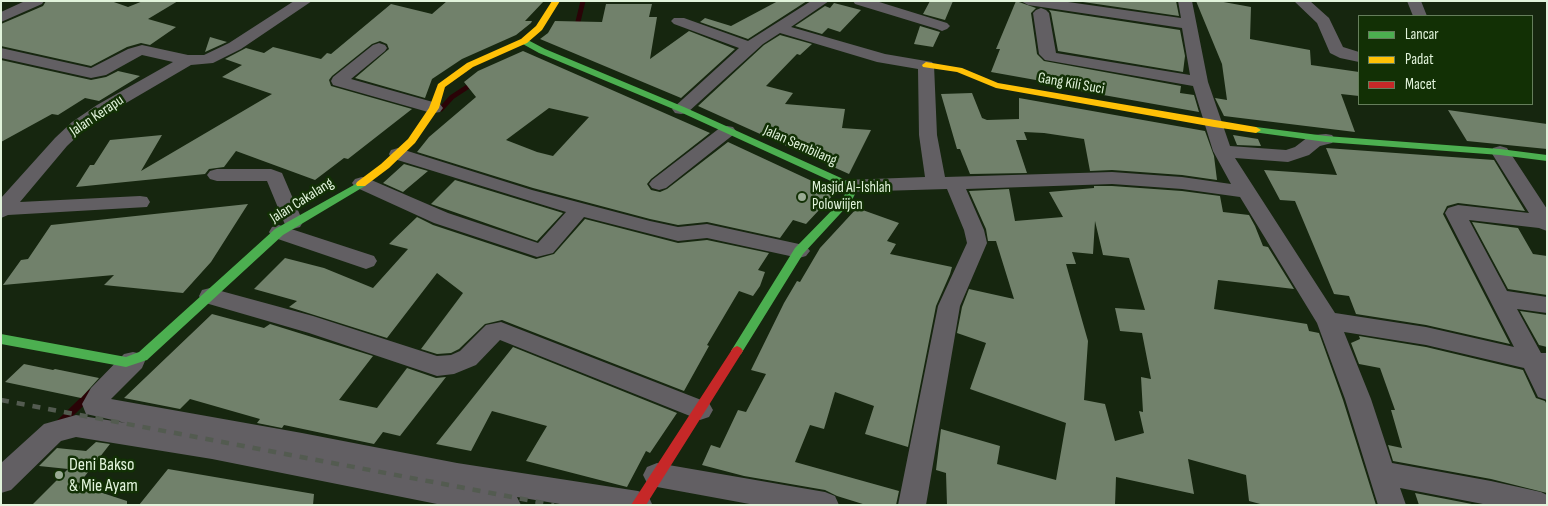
<!DOCTYPE html>
<html>
<head>
<meta charset="utf-8">
<style>
	body { margin:0 }
	#map { position:relative; width:1548px; height:506px; overflow:hidden; background:#16260f; font-family:"Sofia Sans Condensed",sans-serif }
	canvas { display:block }
	.frame { position:absolute; inset:0; border:2px solid #e1f3db; pointer-events:none }
	.legend { position:absolute; left:1358px; top:15px; width:175px; height:90px; box-sizing:border-box; background:#123005; border:1px solid #657e5b; margin:0; padding:6px 9px; list-style:none; font-size:15px; color:#e1f3db }
	.legend li { display:flex; align-items:center; gap:10px; height:25px }
	.legend b { width:25px; border:1px solid #657e5b }
</style>
</head>
<body>
<div id="map">
<canvas width="1548" height="506"></canvas>
<div class="frame"></div>
<ul class="legend">
<li><b style="height:6px;background:#4caf50"></b>Lancar</li>
<li><b style="height:6px;background:#ffc107"></b>Padat</li>
<li><b style="height:6px;background:#c62828"></b>Macet</li>
</ul>
</div>
<script>
const c = document.querySelector('canvas').getContext('2d');
c.lineJoin = 'round';
const shape = rows => new Path2D(rows.map(r => 'M' + r).join(''));
function strokePath(path, color, width, dash) { c.strokeStyle = color; c.lineWidth = width; c.lineCap = dash ? 'butt' : 'round'; c.setLineDash(dash || []); c.stroke(path); }
function fill(path, color) { c.fillStyle = color; c.fill(path, 'evenodd'); }
function write(font, color, halo, rows, align = 'center') {
  c.font = font + ' "Sofia Sans Condensed",sans-serif'; c.lineWidth = 5; c.setLineDash([]); c.textBaseline = 'middle'; c.strokeStyle = halo; c.fillStyle = color; for (const [text, x, y, turn = 0] of rows) {
    c.save(); c.translate(x, y); c.rotate((+turn || 0) * Math.PI / 180); c.textAlign = isNaN(turn) ? turn : align; if (halo) c.strokeText(text, 0, 0); c.fillText(text, 0, 0); c.restore();
  }
}
strokePath(shape([
	[576,30,583,1],
	[441,109,452,97,475,82]
]), '#2a0307', 5);
strokePath(shape([
	[58,425,90,394]
]), '#2a0307', 8);
fill(shape([
	[46,1,111,1,128,7,143,1,178,1,148,19,176,27,150,45,141,43,127,47,91,66,1,46,1,24,43,6],
	[447,1,544,1,525,21,532,21,531,23,516,35,462,59,432,79,425,98,355,78,389,49,387,44,380,41,372,44,332,76,329,80,331,86,412,109,348,159,344,158,315,180,236,151,224,167,209,169,205,174,76,187,90,165,94,165,110,140,162,135,141,171,272,94,222,77,242,65,225,59,246,48,264,53,273,47,321,59,327,53,331,54,391,4,432,14],
	[778,1,807,1,748,39,700,22,705,18,731,26],
	[930,1,953,1,945,20,923,14],
	[1016,1,1036,8,1031,13,1037,54,1044,61,1181,86,1180,93,1194,95,1199,112,1047,85,1047,82,991,72,1000,49,996,49],
	[1076,1,1176,1,1179,16],
	[1196,1,1218,1,1251,7,1250,39,1310,50,1311,65,1359,72,1359,96,1341,94,1355,132,1224,116,1215,98,1227,100,1222,64],
	[834,3,861,10,840,32,828,28,822,34,795,26,825,6,830,8],
	[606,4,652,4,649,17,657,17,650,59,689,31,735,49,681,98,540,39,548,33,555,21,602,22],
	[1049,10,1180,30,1185,56,1183,72,1058,51,1051,13],
	[920,26,940,32,933,47,914,44],
	[780,35,812,44,800,55,797,54,766,86,793,93,785,104,845,109,842,128,871,130,849,174,698,106,764,45],
	[210,37,227,42,205,52],
	[523,51,710,133,651,179,647,184,651,190,660,192,667,189,728,142,827,188,834,194,806,224,793,220,780,238,707,222,678,225,650,219,533,188,417,152,429,137,476,97,464,82,478,71],
	[549,108,589,117,553,156,537,152,506,140],
	[1,60,91,80,106,77,118,71,140,76,99,101,85,98,58,115,52,114,1,142],
	[972,93,982,118,987,120,1019,119,1019,98,1205,131,1214,156,1217,180,1182,175,1112,170,1090,171,1084,139,1044,133,1024,132,1027,140,1016,140,1027,173,970,174,960,149,957,149,941,94],
	[1448,110,1547,124,1547,149,1467,141],
	[1233,135,1258,139,1261,146,1237,145],
	[1326,148,1494,160,1525,211,1458,203,1447,206,1443,214,1510,344,1426,325,1356,314,1349,296,1334,294,1295,201,1280,200,1264,170,1337,175],
	[404,164,428,171,403,192,383,183],
	[455,180,563,213,537,241,431,204],
	[1094,186,1112,186,1182,191,1220,196,1223,212,1249,215,1255,226,1263,246,1268,247,1294,289,1218,280,1214,309,1307,324,1309,331,1319,333,1343,400,1376,505,1264,505,1249,501,1246,475,1188,459,1194,494,1116,477,1115,505,947,505,946,473,936,470,941,429,1000,446,997,464,1056,480,1066,423,970,389,986,343,957,333,962,307,969,289,1014,299,996,241,988,241,986,229,969,191,1009,189,1015,221,1063,217,1049,192,1094,188],
	[1095,221,1103,255,1129,258,1145,310,1115,308,1120,331,1142,333,1151,379,1141,377,1143,412,1139,411,1144,433,1115,441,1105,404,1084,400,1088,341,1066,264,1076,264,1072,252,1093,254],
	[248,204,211,262,183,293,104,285,114,275,3,285,21,260,28,259,51,225],
	[857,208,899,223,887,241,896,244,890,254,952,267,950,274,936,306,908,447,865,434,874,406,835,392,824,429,810,425,795,462,899,491,896,505,866,505,837,496,825,490,744,476,702,465,711,445,720,448,738,410,746,412,766,374,751,370,784,303,797,281,800,282,820,248],
	[417,217,433,225,536,259,554,254,585,219,678,243,707,240,769,253,758,270,765,272,760,286,753,296,739,291,707,345,709,346,684,391,502,320,485,324,459,349,451,353,437,354,421,349,463,293,437,273,387,338,289,307,297,301,254,289,285,258,324,268,373,288,408,249,389,244],
	[1472,222,1518,228,1533,254,1547,256,1547,295,1508,289],
	[1520,311,1547,315,1547,347,1539,345],
	[212,314,264,328,270,324,373,356,339,400,377,408,407,368,436,378,446,377,400,436,383,432,374,444,284,425,282,428,257,423,260,419,190,399,180,409,124,398],
	[1359,336,1426,347,1523,370,1536,398,1545,401,1547,405,1547,493,1491,479,1393,461,1388,445,1402,448,1391,410,1395,410,1380,368,1359,364,1351,343,1360,339],
	[513,347,677,413,650,453,646,451,627,487,526,461,547,426,492,411,471,451,436,444],
	[24,364,53,370,55,369,99,378,81,398,5,382],
	[96,442,110,444,78,485,127,501,127,505,32,505,68,469,39,466,57,448,86,451],
	[168,469,314,494,313,505,139,505],
	[1415,493,1477,505,1419,505]
]), '#71816b');
fill(shape([
	[25,1,44,1,42,4,1,22,1,12,25,1],
	[294,1,312,1,241,49,213,63,191,65,109,113,84,130,67,146,20,202,140,196,147,197,150,202,147,207,8,215,1,218,1,198,55,138,72,122,97,105,173,62,142,55,106,75,91,78,1,58,1,48,91,68,128,49,142,45,188,55,204,55,229,43,294,1],
	[811,1,829,1,791,27,885,54,932,62,934,65,937,135,945,177,1112,172,1182,177,1231,184,1213,151,1193,86,1045,60,1039,54,1033,13,1036,10,1041,8,1046,10,1049,13,1056,53,1190,75,1182,28,1028,5,1021,1,1061,1,1181,18,1178,1,1192,1,1208,82,1230,146,1286,150,1295,147,1308,137,1314,135,1326,134,1332,135,1335,139,1332,143,1320,146,1309,155,1288,162,1235,158,1335,313,1426,327,1514,347,1445,213,1448,208,1458,205,1529,213,1491,152,1493,148,1500,146,1507,148,1547,209,1547,231,1539,228,1469,220,1507,291,1547,297,1547,313,1517,309,1541,353,1547,353,1547,400,1538,397,1524,368,1426,345,1344,332,1371,399,1392,463,1491,481,1541,492,1547,495,1547,505,1488,505,1400,488,1406,505,1378,505,1345,399,1317,323,1240,197,1182,189,1112,184,966,189,984,230,987,243,960,306,926,505,898,505,938,306,967,243,964,230,947,189,846,192,839,190,836,186,839,182,846,180,925,177,919,135,918,69,877,62,780,33,763,44,687,113,681,114,675,113,672,109,739,48,674,24,671,21,674,18,684,18,748,41,811,1],
	[853,1,876,1,947,23,950,26,947,29,942,31,937,29,855,4,853,1],
	[1294,1,1310,1,1329,18,1343,47,1359,52,1359,62,1340,58,1330,53,1317,23,1294,1],
	[1407,1,1421,1,1427,16,1413,16,1407,1],
	[379,43,385,45,387,48,385,51,351,79,440,104,443,108,440,112,434,113,428,112,333,85,331,81,333,77,373,45,379,43],
	[727,126,733,127,736,131,733,135,666,188,659,190,652,188,649,184,652,180,721,127,727,126],
	[398,148,532,190,650,221,678,227,707,224,799,244,806,246,810,251,806,256,799,258,707,238,678,241,584,217,553,253,537,257,434,223,355,187,352,183,355,179,362,177,369,179,448,213,538,243,566,212,391,158,389,154,391,150,398,148],
	[217,169,271,169,282,173,303,222,300,227,293,229,286,227,267,181,217,181,210,179,207,175,210,171,217,169],
	[279,225,374,256,377,261,374,266,366,269,272,237,269,232,272,227,279,225],
	[210,288,313,316,437,356,451,355,460,351,486,325,501,322,709,403,713,410,709,417,700,420,500,340,476,365,454,374,437,376,309,333,202,302,199,296,202,290,210,288],
	[133,352,142,354,145,361,142,368,111,399,302,433,457,463,638,491,648,495,652,504,566,505,517,497,521,505,442,505,212,459,76,437,61,441,11,490,1,493,1,463,44,424,76,415,126,423,86,414,82,404,91,388,124,354,133,352],
	[657,463,825,492,835,496,839,505,755,505,657,487,647,483,643,475,647,467,657,463]
]), '#625f63');
fill(shape([
	[524,38,545,49,684,107,841,178,850,184,855,194,851,202,803,254,741,354,737,356,733,354,731,351,795,248,842,200,845,194,842,188,833,182,678,111,539,53,521,43,520,41,524,38],
	[1256,127,1326,136,1500,149,1547,155,1547,161,1500,155,1326,142,1253,132,1253,128,1256,127],
	[361,181,366,184,365,186,283,235,147,360,126,367,1,344,1,334,126,357,139,352,275,229,361,181]
]), '#4caf50');
fill(shape([
	[552,1,560,1,542,30,527,43,473,67,445,87,439,108,415,143,389,168,365,186,357,186,356,184,357,182,381,164,408,139,429,108,438,84,467,63,521,39,536,26,552,1],
	[926,62,962,68,998,83,1256,127,1261,130,1256,133,1214,127,996,88,957,72,923,67,922,65,926,62]
]), '#ffc107');
fill(shape([
	[737,346,741,348,743,351,741,354,646,505,631,505,733,348,737,346]
]), '#c62828');
strokePath(shape([
	[1,400,554,505]
]), '#535b50', 4.5, [8, 8]);
for (const [x, y, r, color] of [
	[802,197,5,"#9aab94"],
	[59,475,5,"#9aab94"]
]) { const dot = new Path2D(); dot.arc(x, y, r, 0, 2 * Math.PI); c.fillStyle = color; c.fill(dot); strokePath(dot, '#123005', 2); }
write('15px', '#e1f3db', '#123005', [
	["Gang Kili Suci",1071,84,10],
	["Jalan Kerapu",97,116,-34],
	["Jalan Sembilang",800,146,24],
	["Jalan Cakalang",302,201,-32]
]);
write('15px', '#e1f3db', '#123005', [
	["Masjid Al-Ishlah",812,188],
	["Polowiijen",812,205]
], 'left');
write('18px', '#e1f3db', '#123005', [
	["Deni Bakso",69,465],
	["& Mie Ayam",69,486]
], 'left');
</script>
</body>
</html>
